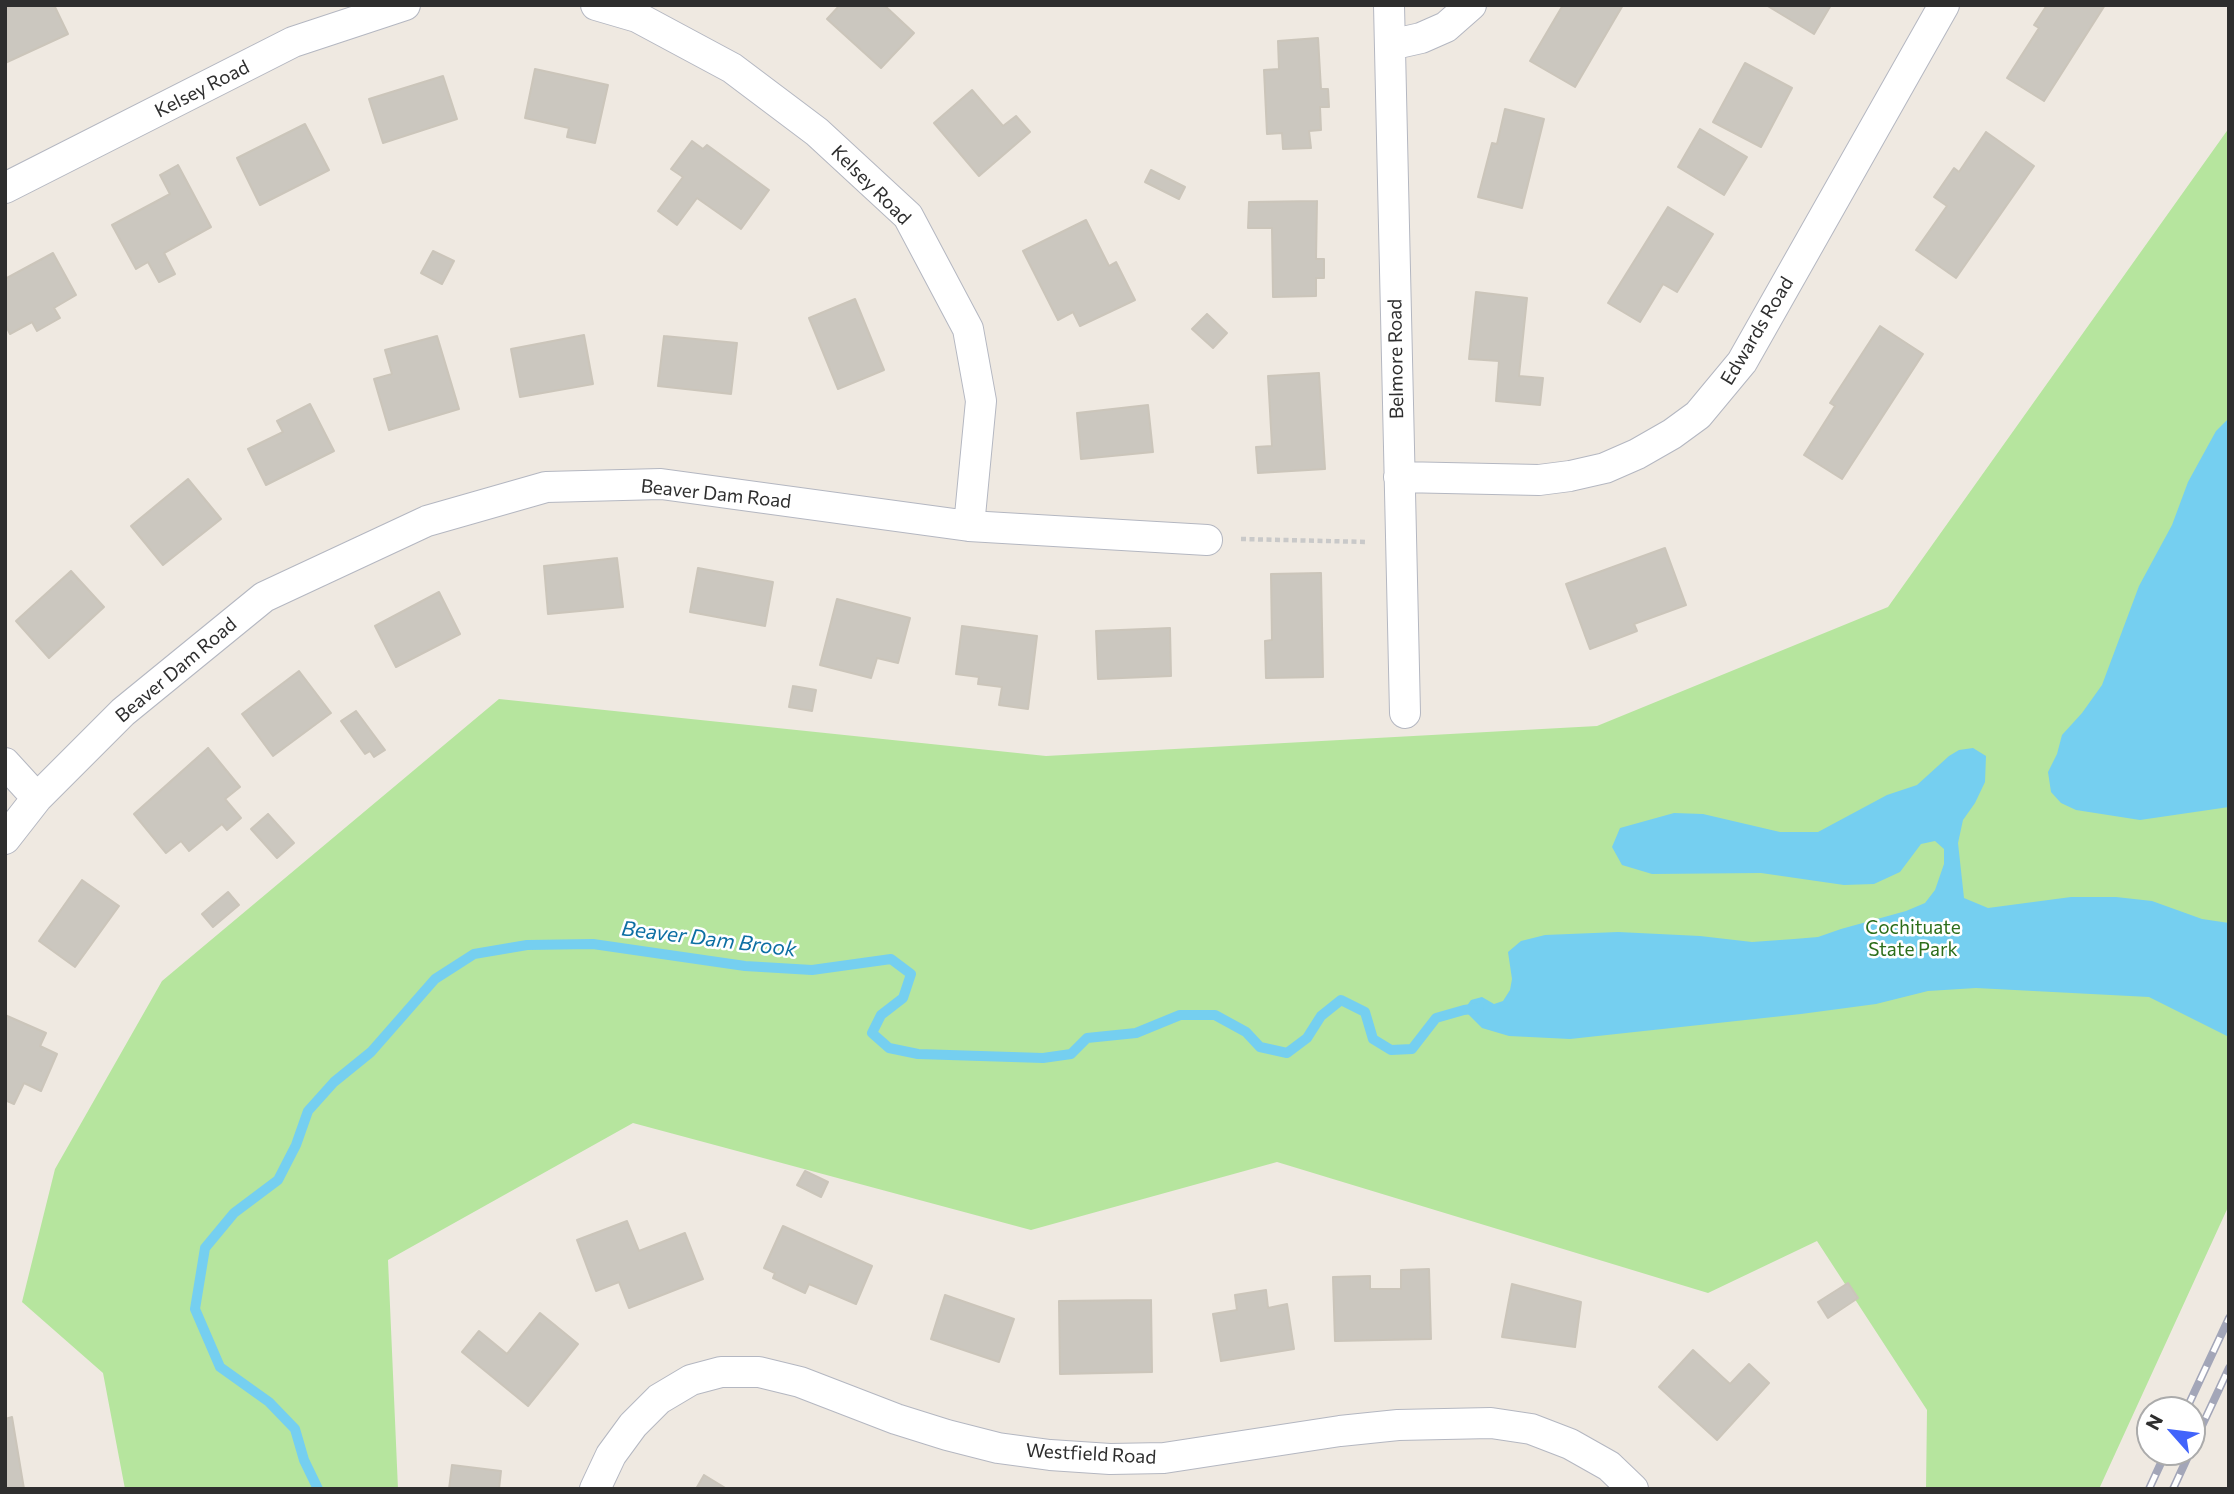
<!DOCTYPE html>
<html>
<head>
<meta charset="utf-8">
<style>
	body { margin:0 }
	#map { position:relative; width:2234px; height:1494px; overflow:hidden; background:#efe9e1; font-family:Commissioner,sans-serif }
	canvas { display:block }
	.frame { position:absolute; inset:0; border:7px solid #2e2e2e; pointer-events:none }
	.north { position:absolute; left:2136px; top:1396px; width:70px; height:70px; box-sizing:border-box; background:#fff; border:2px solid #ababab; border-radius:50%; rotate:298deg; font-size:19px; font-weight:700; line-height:28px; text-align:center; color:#2e2e2e }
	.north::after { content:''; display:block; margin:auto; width:24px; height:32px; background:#4264fb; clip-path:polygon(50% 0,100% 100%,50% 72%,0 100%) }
</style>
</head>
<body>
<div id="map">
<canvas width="2234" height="1494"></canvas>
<div class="frame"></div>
<div class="north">N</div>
</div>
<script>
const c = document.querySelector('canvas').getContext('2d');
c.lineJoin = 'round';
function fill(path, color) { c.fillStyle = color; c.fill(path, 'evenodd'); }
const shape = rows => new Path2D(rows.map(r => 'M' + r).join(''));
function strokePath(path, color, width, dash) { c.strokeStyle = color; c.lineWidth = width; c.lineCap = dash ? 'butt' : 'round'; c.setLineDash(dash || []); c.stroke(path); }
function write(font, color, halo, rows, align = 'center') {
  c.font = font + ' Commissioner,sans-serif'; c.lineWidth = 5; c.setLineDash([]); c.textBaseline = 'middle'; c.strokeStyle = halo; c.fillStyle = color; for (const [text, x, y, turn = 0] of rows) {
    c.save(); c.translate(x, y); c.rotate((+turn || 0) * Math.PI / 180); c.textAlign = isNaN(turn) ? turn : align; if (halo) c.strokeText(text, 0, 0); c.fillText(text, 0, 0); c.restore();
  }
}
fill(shape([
	[2229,128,2229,1205,2099,1489,1926,1489,1927,1410,1817,1241,1708,1293,1277,1162,1031,1230,633,1123,388,1260,398,1489,125,1489,103,1373,22,1302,55,1169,162,981,499,699,1046,756,1597,726,1888,607]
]), '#b6e59e');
fill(shape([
	[2229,418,2229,807,2140,820,2076,810,2061,803,2051,792,2048,772,2057,754,2062,735,2082,713,2102,685,2139,586,2172,525,2188,482,2216,431],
	[1973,748,1986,756,1985,782,1975,803,1963,820,1958,843,1964,898,1988,908,2071,897,2116,897,2152,901,2202,919,2229,923,2229,1037,2149,997,1976,988,1928,991,1876,1004,1801,1014,1570,1039,1509,1036,1482,1028,1464,1010,1471,1000,1482,997,1494,1004,1503,1001,1510,990,1512,979,1508,952,1521,941,1545,935,1618,932,1700,936,1752,942,1794,939,1818,937,1841,929,1906,911,1925,903,1935,890,1944,864,1944,849,1935,841,1921,844,1900,872,1874,884,1844,885,1761,873,1652,874,1622,865,1612,847,1620,828,1674,813,1703,814,1780,832,1818,832,1887,795,1917,785,1949,756,1959,750]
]), '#75cff0');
strokePath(shape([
	[318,1489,304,1460,295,1429,269,1402,220,1367,195,1309,205,1248,234,1213,278,1180,296,1145,308,1111,334,1082,371,1052,435,979,474,954,527,945,593,944,745,966,812,970,891,959,911,974,903,998,881,1015,872,1033,889,1048,918,1054,1043,1058,1071,1054,1087,1038,1136,1033,1180,1015,1215,1015,1246,1032,1260,1047,1287,1053,1307,1038,1321,1016,1341,1000,1365,1012,1373,1039,1391,1050,1412,1049,1436,1018,1464,1010,1479,1008]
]), '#75cff0', 10);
const building = shape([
	[13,5,54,5,68,34,5,63,5,9,13,5],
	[840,5,884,5,914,33,881,68,827,19,840,5],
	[1563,5,1623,5,1575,87,1530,61,1563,5],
	[1766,5,1831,5,1814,34,1766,5],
	[2047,5,2105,5,2044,101,2007,78,2039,28,2034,25,2047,5],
	[1318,38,1321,89,1328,89,1329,107,1320,107,1321,130,1309,131,1311,148,1283,149,1282,133,1267,134,1264,70,1279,69,1278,41,1318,38],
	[1745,63,1792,88,1761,147,1713,122,1745,63],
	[535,69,608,85,595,143,567,137,569,128,525,118,535,69],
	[443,76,457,119,383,143,369,99,443,76],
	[972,90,1003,126,1016,116,1030,132,979,176,934,123,972,90],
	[1505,109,1544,119,1522,208,1478,197,1492,143,1497,144,1505,109],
	[305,124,329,170,260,205,237,158,305,124],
	[1700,129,1747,157,1724,195,1678,167,1700,129],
	[1986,132,2034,166,1956,278,1916,250,1947,206,1934,197,1954,168,1959,172,1986,132],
	[692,141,703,149,707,145,769,190,741,229,697,198,677,225,658,211,683,177,671,169,692,141],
	[178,165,211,227,164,253,175,274,159,282,148,262,136,269,112,225,170,194,160,175,178,165],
	[1151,170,1185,187,1179,199,1145,182,1151,170],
	[1317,201,1316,259,1324,259,1324,278,1316,278,1316,296,1273,297,1272,228,1248,228,1249,202,1317,201],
	[1668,207,1713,234,1677,292,1663,284,1640,322,1608,303,1668,207],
	[1086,220,1109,266,1116,262,1135,300,1080,326,1073,312,1058,320,1023,251,1086,220],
	[433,251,454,261,442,284,421,273,433,251],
	[53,253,76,295,54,308,60,318,37,331,32,322,10,334,5,324,5,279,53,253],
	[1476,292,1527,298,1519,376,1543,378,1540,405,1496,401,1499,361,1469,359,1476,292],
	[855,299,884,370,838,389,809,318,855,299],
	[1207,314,1227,333,1213,348,1192,329,1207,314],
	[1880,326,1923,354,1842,479,1804,455,1835,406,1830,403,1880,326],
	[584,335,593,384,520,397,511,349,584,335],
	[437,336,459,409,389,430,374,379,392,374,385,350,437,336],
	[664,336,737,343,731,394,658,386,664,336],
	[1319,373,1325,469,1258,473,1256,447,1272,446,1268,376,1319,373],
	[310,404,334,451,266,485,248,449,283,432,277,421,310,404],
	[1148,405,1153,452,1081,459,1077,413,1148,405],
	[188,479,221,519,163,565,131,526,188,479],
	[1665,548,1686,605,1634,624,1637,631,1590,649,1566,584,1665,548],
	[617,558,623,607,548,614,544,566,617,558],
	[698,568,773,582,765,626,690,612,698,568],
	[71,571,104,607,49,658,16,621,71,571],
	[1321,573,1323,677,1266,678,1265,641,1272,640,1271,574,1321,573],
	[439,592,460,634,396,667,375,626,439,592],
	[837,599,910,618,898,663,877,658,871,678,820,665,837,599],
	[962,626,1037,636,1028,709,999,705,1002,687,978,684,979,677,956,674,962,626],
	[1170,628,1171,676,1098,679,1096,631,1170,628],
	[299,671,331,713,273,756,242,714,299,671],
	[793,686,816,690,812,711,789,707,793,686],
	[356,711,385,750,374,757,370,751,365,754,341,721,356,711],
	[208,748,240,787,225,799,241,818,227,830,222,824,189,851,181,841,166,853,134,814,208,748],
	[268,814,294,843,277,858,251,829,268,814],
	[82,880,119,906,75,967,39,941,82,880],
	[228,892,239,905,213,927,202,914,228,892],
	[5,1015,46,1033,40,1046,57,1054,41,1091,24,1083,14,1104,5,1100,5,1015],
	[805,1171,828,1182,821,1197,797,1185,805,1171],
	[627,1221,639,1251,685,1233,703,1279,629,1308,619,1282,596,1291,577,1240,627,1221],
	[783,1226,872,1266,856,1304,809,1284,805,1293,773,1278,775,1273,764,1268,783,1226],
	[1429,1269,1431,1339,1335,1341,1333,1277,1370,1276,1370,1289,1401,1289,1401,1270,1429,1269],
	[1848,1283,1858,1298,1828,1318,1818,1302,1848,1283],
	[1512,1284,1581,1302,1575,1347,1502,1337,1512,1284],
	[1266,1290,1268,1308,1287,1304,1294,1349,1221,1361,1213,1314,1237,1310,1235,1295,1266,1290],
	[945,1295,1014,1319,999,1362,931,1339,945,1295],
	[1151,1300,1152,1372,1060,1374,1059,1301,1151,1300],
	[540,1313,578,1344,528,1406,462,1352,479,1331,507,1354,540,1313],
	[1693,1350,1730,1384,1749,1364,1769,1383,1717,1440,1659,1387,1693,1350],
	[12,1417,24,1489,5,1489,5,1419,12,1417],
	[452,1465,501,1471,499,1489,449,1489,452,1465],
	[704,1475,727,1489,696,1489,704,1475]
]);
fill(building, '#cbc7bf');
strokePath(building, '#cbc5ba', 2);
const minor = shape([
	[596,5,637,17,732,68,817,132,908,216,968,329,981,401,969,526],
	[1389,5,1405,713],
	[1390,45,1421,38,1446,27,1471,5],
	[5,188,293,42,405,5],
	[1399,477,1539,480,1570,476,1605,468,1637,454,1672,434,1698,415,1742,362,1944,5],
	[5,763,37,798],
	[5,839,37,798,123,712,264,597,427,521,546,487,661,484,969,526,1207,540],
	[595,1489,611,1455,633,1425,659,1399,691,1380,721,1372,759,1372,800,1382,896,1419,947,1435,998,1448,1050,1455,1110,1459,1164,1458,1340,1431,1398,1425,1491,1423,1531,1429,1570,1444,1609,1466,1633,1489]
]);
strokePath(minor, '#b4b7c1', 32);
strokePath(shape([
	[1241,539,1368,542]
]), '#c9c9c9', 4.5, [5, 3.5]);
strokePath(minor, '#fff', 30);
const rail = shape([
	[2186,1410,2229,1318],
	[2192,1447,2229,1368],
	[2149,1489,2166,1452],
	[2173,1489,2190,1452]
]);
strokePath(rail, '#a3a6b8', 8);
strokePath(rail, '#fff', 5, [16]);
write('19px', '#2e2e2e', '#fff', [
	["Kelsey Road",202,89,-27],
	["Kelsey Road",871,185,45],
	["Edwards Road",1757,331,-59],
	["Belmore Road",1396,359,-91],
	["Beaver Dam Road",716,494,6],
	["Beaver Dam Road",176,670,-40],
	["Westfield Road",1091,1454,3]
]);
write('19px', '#2c6e1b', '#fff', [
	["Cochituate",1913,928],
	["State Park",1913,950]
]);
write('italic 21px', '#0d6fa3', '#fff', [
	["Beaver Dam Brook",709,939,7]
]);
</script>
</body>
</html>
